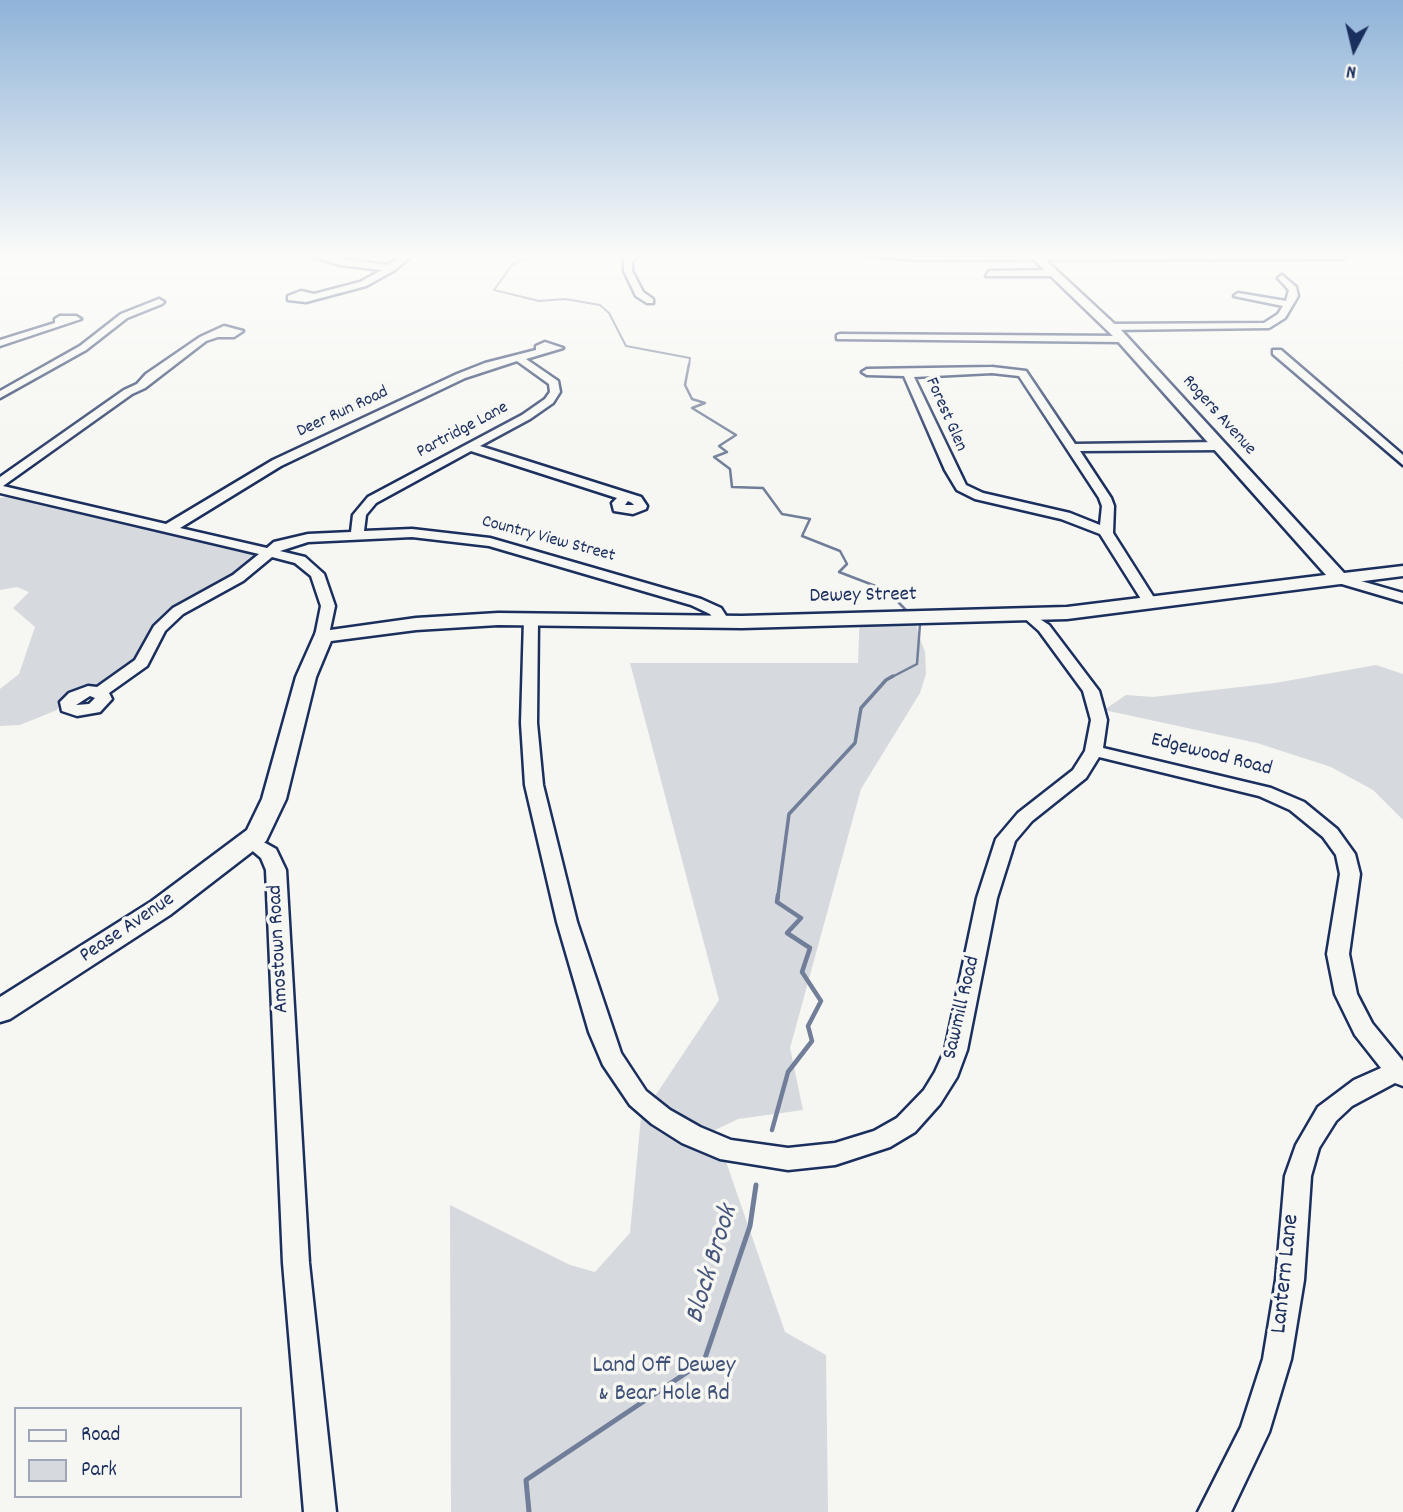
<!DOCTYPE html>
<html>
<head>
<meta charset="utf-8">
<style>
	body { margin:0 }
	#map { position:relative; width:1403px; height:1512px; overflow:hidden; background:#f6f6f2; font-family:Dekko,sans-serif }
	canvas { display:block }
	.legend { position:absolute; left:14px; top:1407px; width:228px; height:91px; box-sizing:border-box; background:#f6f6f2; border:2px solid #9ea6b7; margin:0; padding:9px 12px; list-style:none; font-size:21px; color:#1b2f5e }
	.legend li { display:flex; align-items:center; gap:14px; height:35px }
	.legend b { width:35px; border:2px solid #9ea6b7 }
	.north { position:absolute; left:1319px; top:14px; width:70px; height:70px; -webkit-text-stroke:5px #f6f6f2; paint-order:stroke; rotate:187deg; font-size:19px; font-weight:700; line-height:28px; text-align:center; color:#1b2f5e }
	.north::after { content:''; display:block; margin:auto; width:24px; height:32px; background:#1b2f5e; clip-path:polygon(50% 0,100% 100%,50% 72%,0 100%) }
</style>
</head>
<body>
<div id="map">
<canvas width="1403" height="1512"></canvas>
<ul class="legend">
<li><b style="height:9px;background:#f6f6f2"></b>Road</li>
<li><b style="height:19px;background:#d6d9dd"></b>Park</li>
</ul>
<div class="north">N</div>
</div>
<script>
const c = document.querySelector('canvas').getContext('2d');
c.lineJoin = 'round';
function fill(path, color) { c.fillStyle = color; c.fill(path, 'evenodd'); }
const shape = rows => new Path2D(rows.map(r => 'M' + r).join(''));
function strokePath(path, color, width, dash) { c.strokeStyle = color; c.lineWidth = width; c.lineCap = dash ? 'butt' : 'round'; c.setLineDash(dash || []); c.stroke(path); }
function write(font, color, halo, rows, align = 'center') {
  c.font = font + ' Dekko,sans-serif'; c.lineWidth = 7; c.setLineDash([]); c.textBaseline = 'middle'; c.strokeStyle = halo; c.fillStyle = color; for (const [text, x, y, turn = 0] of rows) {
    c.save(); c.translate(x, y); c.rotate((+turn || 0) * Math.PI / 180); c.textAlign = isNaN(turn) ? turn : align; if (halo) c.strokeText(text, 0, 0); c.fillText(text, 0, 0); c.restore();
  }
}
fill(shape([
	[6,497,15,497,259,555,236,575,198,593,163,618,148,636,140,657,105,683,75,690,62,699,57,710,20,725,0,726,0,689,19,674,35,627,13,608,29,592,17,587,0,590,0,498],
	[914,609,918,633,925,652,926,674,920,693,861,789,790,1048,803,1110,738,1119,715,1130,785,1332,826,1355,828,1512,451,1512,450,1205,570,1265,595,1272,630,1233,641,1117,719,1000,630,663,858,663,860,613],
	[1376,665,1403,674,1403,820,1373,790,1331,767,1257,743,1104,710,1126,695,1153,697,1275,683]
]), '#d6d9dd');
strokePath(shape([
	[533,254,512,265,494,290,539,301,565,299,600,305,609,313,626,346,690,358,689,366]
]), '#717e99', 2);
strokePath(shape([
	[689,364,685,385,692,399,705,403,692,408,736,435,719,446,727,452,714,457,730,469,732,487,763,488,782,514,810,519,802,536,840,551,847,564,839,572,886,590,909,613],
	[890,678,917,664,920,624,917,621]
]), '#717e99', 2.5);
strokePath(shape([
	[778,896,789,814,855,743,861,708,886,680,893,676]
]), '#717e99', 3.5);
strokePath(shape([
	[772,1130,788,1072,812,1041,808,1026,821,1001,802,972,810,948,787,933,801,918,777,902,778,895]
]), '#717e99', 4.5);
strokePath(shape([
	[529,1512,526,1480,704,1361,750,1226,756,1185]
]), '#717e99', 5);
const minor = shape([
	[305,254,388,265,404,254,413,254,395,270,366,286,306,302,288,300,288,296,301,291,314,294,360,282,382,270,340,265,305,254],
	[630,254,639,254,632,262,632,271,643,292,653,299,653,303,647,303,636,296,624,271,624,261,630,254],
	[848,254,1342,255,1346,257,1342,259,917,260,848,254],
	[989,271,1053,270,1057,273,1053,276,986,276,989,271],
	[1282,275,1296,287,1298,296,1285,318,1269,328,1111,330,1106,327,1111,324,1264,323,1278,314,1283,306,1234,296,1238,293,1286,301,1289,290,1278,278,1282,275],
	[159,299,164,302,162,304,127,318,86,350,0,398,0,391,80,346,121,314,159,299],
	[60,316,76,316,81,319,0,346,0,340,55,323,55,319,60,316],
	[224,326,243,331,234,337,218,337,206,341,145,388,132,394,3,486,166,524,273,460,457,374,485,363,536,350,536,346,545,342,563,348,526,359,558,381,560,392,553,403,530,419,480,446,641,497,647,506,646,509,633,514,614,511,612,503,617,498,471,451,376,503,366,515,364,531,412,529,490,538,701,599,721,608,730,622,728,625,718,625,710,614,691,605,489,546,412,537,308,542,280,551,305,557,324,574,335,606,328,639,318,639,315,636,321,606,311,576,295,563,272,557,243,581,183,614,165,631,147,666,109,693,112,699,100,712,77,716,62,711,60,702,69,693,88,686,97,687,135,660,154,626,173,608,233,575,259,554,0,493,0,477,124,390,137,384,146,374,200,337,224,326],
	[517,361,549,384,550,392,545,399,522,415,368,497,353,515,351,532,308,534,274,542,267,548,180,528,281,466,465,378,517,361],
	[628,501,632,503,634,505,625,505,628,501],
	[90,696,95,698,89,704,76,705,90,696],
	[840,334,1122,336,1127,339,1122,342,837,339,837,335,840,334],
	[1273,350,1281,350,1403,455,1403,465,1273,354,1273,350],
	[992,367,1026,371,1075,444,1220,442,1226,446,1220,450,1080,451,1111,498,1114,506,1113,533,1158,604,1156,607,1146,607,1100,534,1061,519,975,499,957,490,945,470,904,376,867,375,862,372,867,369,992,367],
	[992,373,1019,376,1099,498,1102,506,1100,525,1070,513,983,493,966,485,914,377,992,373],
	[1340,575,1403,593,1403,602,1335,582,1333,579,1340,575],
	[1029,612,1049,625,1099,691,1107,720,1103,748,1271,788,1304,802,1337,829,1355,854,1360,874,1349,954,1357,994,1372,1023,1403,1061,1403,1086,1395,1083,1352,1106,1336,1121,1319,1148,1311,1176,1304,1280,1291,1359,1269,1432,1231,1512,1198,1512,1241,1427,1263,1359,1276,1280,1285,1176,1296,1145,1318,1107,1354,1080,1381,1068,1355,1035,1335,994,1327,954,1340,874,1336,855,1323,837,1290,810,1259,796,1099,757,1086,778,1032,821,1015,841,997,898,967,1050,957,1077,940,1104,915,1132,890,1147,835,1165,788,1170,720,1159,682,1143,652,1124,630,1105,603,1065,589,1032,557,922,525,785,521,723,524,619,531,615,538,619,537,723,543,785,577,922,621,1053,646,1091,670,1110,700,1127,731,1140,788,1148,835,1143,874,1131,897,1118,924,1090,935,1072,945,1050,977,898,996,839,1018,813,1073,770,1085,751,1091,720,1083,691,1039,631,1022,616,1029,612],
	[251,835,276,849,286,870,309,1263,336,1512,304,1512,283,1263,266,870,261,858,241,841,244,836,251,835]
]);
const major = shape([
	[1028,254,1039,254,1122,331,1344,573,1403,566,1403,576,1067,619,742,628,498,625,416,630,331,641,316,677,286,799,266,841,170,915,10,1019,0,1022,0,997,152,901,247,830,262,799,296,677,316,632,416,618,498,613,742,616,1067,607,1326,575,1114,337,1028,254]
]);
strokePath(minor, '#1b2f5e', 5);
strokePath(major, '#1b2f5e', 5);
fill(minor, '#f6f6f2');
fill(major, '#f6f6f2');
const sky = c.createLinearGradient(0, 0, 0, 466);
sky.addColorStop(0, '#8fb3d8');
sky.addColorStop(0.55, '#fbfbf9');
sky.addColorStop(1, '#fbfbf900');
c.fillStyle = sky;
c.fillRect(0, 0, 1403, 466);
write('18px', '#1b2f5e', '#f6f6f2', [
	["Deer Run Road",343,413,-25],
	["Forest Glen",945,415,66],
	["Rogers Avenue",1218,416,48],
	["Partridge Lane",463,431,-28],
	["Country View Street",548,540,15]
]);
write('21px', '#1b2f5e', '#f6f6f2', [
	["Dewey Street",863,597,-1],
	["Edgewood Road",1211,756,14],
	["Pease Avenue",128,929,-34],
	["Amostown Road",280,949,-93],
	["Sawmill Road",963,1008,-77]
]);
write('24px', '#1b2f5e', '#f6f6f2', [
	["Lantern Lane",1287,1274,-84]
]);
write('24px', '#405177', '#f6f6f2', [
	["Land Off Dewey",664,1368],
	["& Bear Hole Rd",664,1396]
]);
write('italic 28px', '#46567b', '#f6f6f2', [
	["Block Brook",714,1265,-73]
]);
</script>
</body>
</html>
